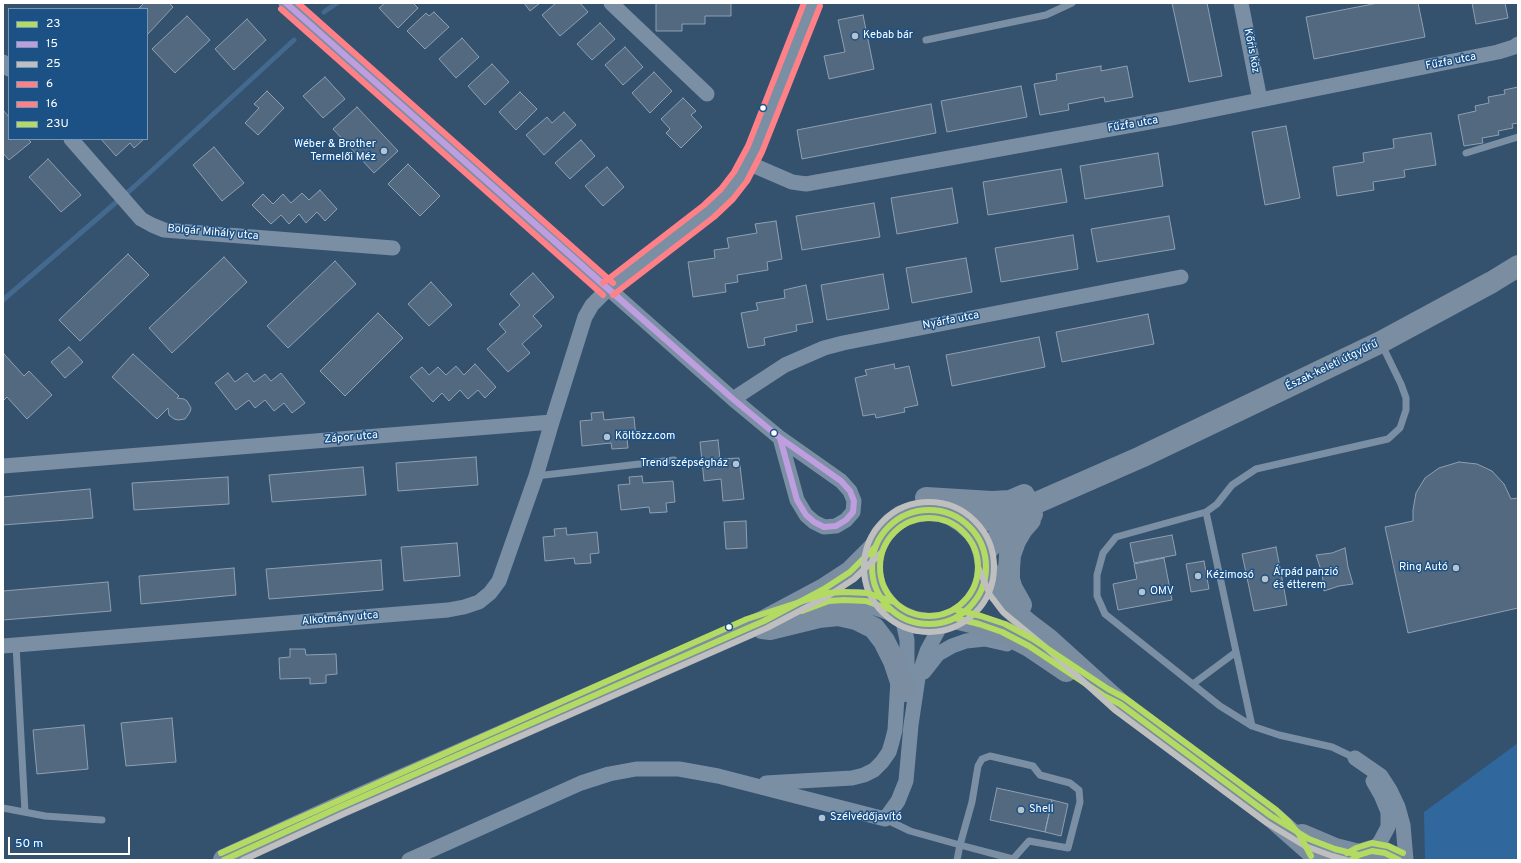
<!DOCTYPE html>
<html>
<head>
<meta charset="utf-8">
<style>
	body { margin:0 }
	#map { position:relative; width:1521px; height:863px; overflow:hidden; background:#34516e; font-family:Overpass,sans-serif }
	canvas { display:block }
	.frame { position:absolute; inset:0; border:4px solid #fff; pointer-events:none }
	.legend { position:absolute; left:8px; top:8px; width:140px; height:132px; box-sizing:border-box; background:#1c5186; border:1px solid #7797b6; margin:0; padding:5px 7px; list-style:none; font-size:12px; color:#fff }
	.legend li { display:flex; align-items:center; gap:8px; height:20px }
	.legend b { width:20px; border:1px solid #7797b6 }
	.scale { position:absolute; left:8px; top:837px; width:122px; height:18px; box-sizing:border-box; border:2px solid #fff; border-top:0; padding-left:5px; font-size:12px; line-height:14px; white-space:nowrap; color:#fff; -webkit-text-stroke:3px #1c5186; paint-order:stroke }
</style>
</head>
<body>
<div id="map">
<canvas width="1521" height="863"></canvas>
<div class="frame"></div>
<ul class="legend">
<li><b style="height:5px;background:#b3da63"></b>23</li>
<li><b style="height:5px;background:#bf9ee0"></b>15</li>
<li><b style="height:5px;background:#bfbfbf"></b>25</li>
<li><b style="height:5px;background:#ff8087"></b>6</li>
<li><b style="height:5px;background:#ff8087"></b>16</li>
<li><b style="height:5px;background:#b3da63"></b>23U</li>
</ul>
<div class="scale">50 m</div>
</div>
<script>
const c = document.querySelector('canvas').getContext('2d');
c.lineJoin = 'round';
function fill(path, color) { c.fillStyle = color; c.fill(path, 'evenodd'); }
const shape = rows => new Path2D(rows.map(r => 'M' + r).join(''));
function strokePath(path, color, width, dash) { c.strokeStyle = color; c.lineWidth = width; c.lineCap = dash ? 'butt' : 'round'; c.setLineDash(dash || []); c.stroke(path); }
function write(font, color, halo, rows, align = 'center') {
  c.font = font + ' Overpass,sans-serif'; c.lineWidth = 3; c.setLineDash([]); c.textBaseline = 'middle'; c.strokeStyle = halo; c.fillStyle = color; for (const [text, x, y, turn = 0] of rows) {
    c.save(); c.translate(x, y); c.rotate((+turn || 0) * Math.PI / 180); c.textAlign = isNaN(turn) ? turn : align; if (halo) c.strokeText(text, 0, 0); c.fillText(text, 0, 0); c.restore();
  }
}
fill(shape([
	[1518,743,1518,860,1425,860,1424,812]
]), '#30679d');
strokePath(shape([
	[324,12,337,3],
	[3,300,135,186,294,40]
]), '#43698f', 5);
const building = shape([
	[144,3,169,3,173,7,147,35,147,9,139,8,144,3],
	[385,3,413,3,418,8,398,28,379,8,385,3],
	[524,3,540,3,530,11,524,3],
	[556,3,580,3,588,12,560,36,542,15,556,3],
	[656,3,731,3,731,16,705,16,705,24,682,24,682,31,656,31,656,3],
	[1172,3,1207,3,1222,76,1189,82,1172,3],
	[1378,3,1418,3,1425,37,1314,59,1306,17,1378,3],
	[1472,3,1505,3,1508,18,1476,24,1472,3],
	[434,12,449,27,425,49,407,31,426,13,429,16,434,12],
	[863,15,874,69,829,79,824,56,845,52,838,20,863,15],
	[187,16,210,40,175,73,152,49,187,16],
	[247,19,266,40,234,70,215,49,247,19],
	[600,23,615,39,592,60,577,44,600,23],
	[462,38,479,57,456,78,439,59,462,38],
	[625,47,643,67,623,85,605,65,625,47],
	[492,64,509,82,485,105,468,86,492,64],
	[1101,66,1101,71,1127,66,1133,97,1105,102,1104,97,1068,104,1069,110,1040,115,1034,84,1057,80,1056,74,1101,66],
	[654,72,672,91,650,113,632,93,654,72],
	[325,77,345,99,323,118,303,96,325,77],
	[1021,86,1027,117,947,132,941,101,1021,86],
	[1518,87,1518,123,1512,124,1513,128,1498,131,1499,135,1482,138,1483,143,1464,146,1458,115,1476,111,1475,106,1489,103,1488,97,1505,94,1504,90,1518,87],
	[267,91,284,108,258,135,245,123,259,108,254,104,267,91],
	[520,92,537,109,516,130,499,112,520,92],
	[683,98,696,111,691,115,702,127,681,148,666,133,670,129,661,119,683,98],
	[931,104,936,133,802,159,797,130,931,104],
	[357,107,398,151,374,173,333,129,357,107],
	[3,110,9,117,9,139,28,139,31,142,9,160,3,153,3,110],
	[564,112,576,125,544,155,526,135,547,117,552,123,564,112],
	[1286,126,1300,198,1265,205,1252,132,1286,126],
	[1431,133,1436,165,1404,170,1405,177,1373,182,1374,190,1337,196,1333,167,1364,162,1363,153,1394,148,1393,139,1431,133],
	[101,139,144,139,134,148,130,143,116,156,101,139],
	[581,140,595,156,570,179,555,163,581,140],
	[214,147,244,183,222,201,193,165,214,147],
	[1158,153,1163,186,1085,199,1080,166,1158,153],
	[48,159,81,195,61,212,29,177,48,159],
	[408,164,440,196,420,216,388,184,408,164],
	[607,167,624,187,603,206,585,186,607,167],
	[1061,169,1067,202,988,215,983,182,1061,169],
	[952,188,958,223,897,234,891,198,952,188],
	[320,190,337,209,325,221,317,212,306,223,299,214,289,224,281,215,271,224,252,205,263,194,273,204,283,194,291,203,302,193,309,200,320,190],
	[874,203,880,237,802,250,796,216,874,203],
	[1169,216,1175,249,1097,262,1091,229,1169,216],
	[776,221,782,259,767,262,768,270,737,275,738,282,725,284,726,292,693,297,688,262,715,258,714,250,729,248,727,238,757,233,755,224,776,221],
	[1073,235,1078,269,1001,282,995,248,1073,235],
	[128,254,149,275,80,341,59,320,128,254],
	[224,257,247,282,172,353,149,328,224,257],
	[966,258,972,292,912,303,906,268,966,258],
	[335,261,356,284,288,348,267,326,335,261],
	[533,273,554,297,533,316,542,326,522,344,530,353,508,372,487,349,506,332,499,324,520,305,510,294,533,273],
	[883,274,889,309,827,320,821,285,883,274],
	[431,282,452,305,429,326,408,304,431,282],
	[806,285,813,322,796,325,797,331,764,338,765,345,748,348,741,313,758,310,756,303,785,298,784,290,806,285],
	[378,313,403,338,345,396,320,371,378,313],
	[1148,314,1154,344,1062,362,1056,332,1148,314],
	[1039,337,1045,367,952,386,946,355,1039,337],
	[69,347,83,362,65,378,51,362,69,347],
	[4,354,24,376,29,371,52,395,27,419,7,397,3,401,3,356,4,354],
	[133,354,179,396,177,398,184,399,187,401,191,408,190,412,185,419,178,420,174,419,169,415,168,408,157,419,112,377,133,354],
	[475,364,496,387,485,398,478,390,468,399,460,390,449,401,442,393,433,402,410,377,422,367,429,375,438,367,446,375,456,366,464,375,475,364],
	[894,364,895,369,909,366,918,405,904,408,905,412,876,418,875,414,863,416,855,378,867,375,865,370,894,364],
	[228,373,235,382,247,373,254,382,265,374,271,381,281,373,305,403,292,413,284,403,274,411,265,400,255,408,249,400,236,410,215,383,228,373],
	[603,412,604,420,634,417,636,438,627,439,628,448,612,449,611,443,582,446,580,421,592,420,591,413,603,412],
	[718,440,720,459,739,458,744,499,723,501,721,479,704,481,700,442,718,440],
	[476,457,478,485,398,491,396,463,476,457],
	[1459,462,1477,464,1492,471,1504,484,1511,499,1518,498,1518,608,1408,633,1385,527,1413,521,1413,510,1416,493,1425,478,1439,468,1459,462],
	[363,467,366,495,272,502,269,475,363,467],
	[642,476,643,483,673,481,675,502,666,503,667,512,650,513,649,507,621,510,618,485,630,484,629,477,642,476],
	[228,477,229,504,134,510,132,483,228,477],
	[90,489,93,518,3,525,3,497,90,489],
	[746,521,747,548,726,549,724,522,746,521],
	[566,528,567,535,597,532,599,553,590,554,591,563,575,564,574,558,545,561,543,537,555,536,554,529,566,528],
	[1172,535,1176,555,1134,563,1130,543,1172,535],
	[457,543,460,576,404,581,401,547,457,543],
	[1276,547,1287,605,1254,611,1242,554,1276,547],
	[1345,548,1348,567,1353,584,1339,586,1324,591,1322,573,1316,555,1332,553,1345,548],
	[1164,558,1172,600,1118,610,1113,584,1137,579,1134,564,1164,558],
	[381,560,383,590,269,599,266,569,381,560],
	[1204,561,1209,589,1191,592,1186,564,1204,561],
	[234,568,236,595,141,604,139,576,234,568],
	[108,582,111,611,3,620,3,591,108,582],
	[290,649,305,649,306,655,336,654,337,674,326,675,326,683,310,684,310,678,280,679,279,658,290,657,290,649],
	[172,718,176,762,126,766,121,723,172,718],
	[84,725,88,769,37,774,33,730,84,725],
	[997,788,1052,800,1045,832,990,820,997,788],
	[1052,800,1068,804,1061,836,1045,832,1052,800]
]);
fill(building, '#526980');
strokePath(building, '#8ea0b2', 1);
strokePath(shape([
	[926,40,1046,15,1072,3],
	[1466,153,1518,137],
	[536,476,674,460],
	[1206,512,1252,726],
	[16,645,25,812],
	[1193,684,1236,652],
	[1355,758,1332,747,1279,735,1252,726,1220,706,1105,614,1097,596,1097,575,1103,553,1116,537,1206,512,1217,504,1232,485,1256,469,1388,439,1400,428,1406,410,1406,398,1401,384,1382,345],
	[3,808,45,816,102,820],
	[885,819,910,831,960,845,1013,859,1029,841,1068,848,1080,802,1079,790,1070,783,1040,775,1033,766,990,756,982,759,978,766,972,802,960,845,957,860]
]), '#7b8fa4', 7);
strokePath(shape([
	[286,3,733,399,780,438,841,481,850,491,854,501,853,512,846,520,836,526,824,527,814,522,806,515,797,500,780,438],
	[611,3,707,94],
	[1241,3,1260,100],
	[3,62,9,69],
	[71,139,141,219,152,225,164,230,393,248],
	[748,163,792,182,806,184,1171,118,1498,52,1514,47,1518,44],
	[733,399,785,365,824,348,843,343,1181,277],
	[3,466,552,422,585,317,592,305,608,289,709,211,727,194,741,176,755,149,813,3],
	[902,617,907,640,907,677,905,685],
	[3,646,448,610,464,607,479,602,490,593,499,581,536,476,552,422],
	[924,672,938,654,952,646,966,641,985,639,1007,644],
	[1355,758,1381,776,1390,790,1398,807,1403,825,1406,860],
	[766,783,852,778,864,775,874,770,882,762,889,752,892,742,895,730,898,680],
	[1372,851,1380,842,1388,827,1388,812,1381,795,1373,781],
	[409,860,581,783,609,774,636,769,679,769,718,776,885,819,898,801,906,781,911,725,918,678,927,651,942,623]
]), '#7b8fa4', 15);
strokePath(shape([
	[926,498,992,502,1010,501,1024,495],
	[952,515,963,522,973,531,980,541,984,553,986,566,985,579,981,591,974,602,965,611,955,618,942,623,928,624,914,622,902,617,891,610,882,599,875,587,872,574,872,560,875,547,882,534,891,524,902,516,915,512,928,510,941,511,976,523,999,517,1027,507,1141,457,1381,342,1492,282,1518,266],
	[984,553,996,540,1018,521,1032,514],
	[986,566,997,591,1009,607,1027,623,1048,639,1120,704,1271,816,1321,860],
	[1021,605,1012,589,1009,580,1009,569,1010,555,1015,541,1022,529,1030,520],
	[813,607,829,601,858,600,866,601,891,610],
	[955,618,979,624,1002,632,1029,646,1066,671],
	[762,628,770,629,819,617,838,615,856,619,874,628,884,641,894,661,904,691],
	[1302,835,1335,849,1359,855],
	[224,860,340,807,764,621,824,589,850,572,875,547],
	[1351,860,1359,855,1372,851,1385,853,1399,860]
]), '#7a8da1', 22);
strokePath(shape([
	'872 567a57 57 0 1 1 114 0a57 57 0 1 1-114 0Z',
	[802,611,829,601,844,600,866,601,891,610],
	[955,618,979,624,1002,632,1029,646,1104,696,1120,704,1271,816,1309,839,1335,849,1359,855],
	[224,860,340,807,764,621,824,589,850,572,875,547],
	[1351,860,1359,855,1372,851,1385,853,1399,860]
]), '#b3da63', 6);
strokePath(shape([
	[286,3,733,399,608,289,286,3],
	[733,399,780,438],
	[780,438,841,481,850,491,854,501,853,512,846,520,836,526,824,527,814,522,806,515,797,500,780,438]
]), '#bf9ee0', 6);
strokePath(shape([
	'864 567a65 65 0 1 1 130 0a65 65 0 1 1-130 0Z',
	[979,569,990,595,1003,612,1043,645,1115,710,1267,823,1305,846,1332,856,1346,860],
	[243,860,343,814,767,628,828,596,854,579,881,553]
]), '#bfbfbf', 6);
strokePath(shape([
	[281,9,603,295],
	[613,295,714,217,733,199,747,181,762,152,820,6]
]), '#ff8087', 6);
strokePath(shape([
	[298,3,613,283],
	[603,283,704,205,721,189,734,172,748,146,804,3]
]), '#ff8087', 6);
strokePath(shape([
	'880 567a49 49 0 1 1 98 0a49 49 0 1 1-98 0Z',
	[957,610,981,616,1005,624,1033,639,1108,689,1125,698,1276,810,1288,821,1299,834,1311,856],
	[221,853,747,619,828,593,844,592,867,593,894,602],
	[1347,853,1356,848,1372,843,1388,846,1403,853]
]), '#b3da63', 6);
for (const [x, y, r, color] of [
	[855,36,4,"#b8c2cc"],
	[763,108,3.5,"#fff"],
	[384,151,4,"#b8c2cc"],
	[774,433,3.5,"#fff"],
	[607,437,4,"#b8c2cc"],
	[736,464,4,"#b8c2cc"],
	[1456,568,4,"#b8c2cc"],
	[1198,576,4,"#b8c2cc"],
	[1265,579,4,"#b8c2cc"],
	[1142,592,4,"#b8c2cc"],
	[729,627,3.5,"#fff"],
	[1021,810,4,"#b8c2cc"],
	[822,818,4,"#b8c2cc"]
]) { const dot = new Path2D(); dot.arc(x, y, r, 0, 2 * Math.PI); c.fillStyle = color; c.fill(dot); strokePath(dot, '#1c5186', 1.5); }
write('11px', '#fff', '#1c5186', [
	["Kebab bár",863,36],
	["Wéber & Brother",376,145,"right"],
	["Termelői Méz",376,158,"right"],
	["Költözz.com",615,437],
	["Trend szépségház",728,464,"right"],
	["Ring Autó",1448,568,"right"],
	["Árpád panzió",1273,573],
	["és étterem",1273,586],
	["Kézimosó",1206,576],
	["OMV",1150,592],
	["Shell",1029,810],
	["Szélvédőjavító",830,818]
], 'left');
write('11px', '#fff', '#1c5186', [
	["Kőris köz",1251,51,79],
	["Fűzfa utca",1451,62,-11],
	["Fűzfa utca",1133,125,-10],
	["Bolgár Mihály utca",213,233,5],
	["Nyárfa utca",951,321,-11],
	["Észak-keleti útgyűrű",1332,366,-26],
	["Zápor utca",351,438,-5],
	["Alkotmány utca",340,619,-5]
]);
</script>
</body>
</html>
